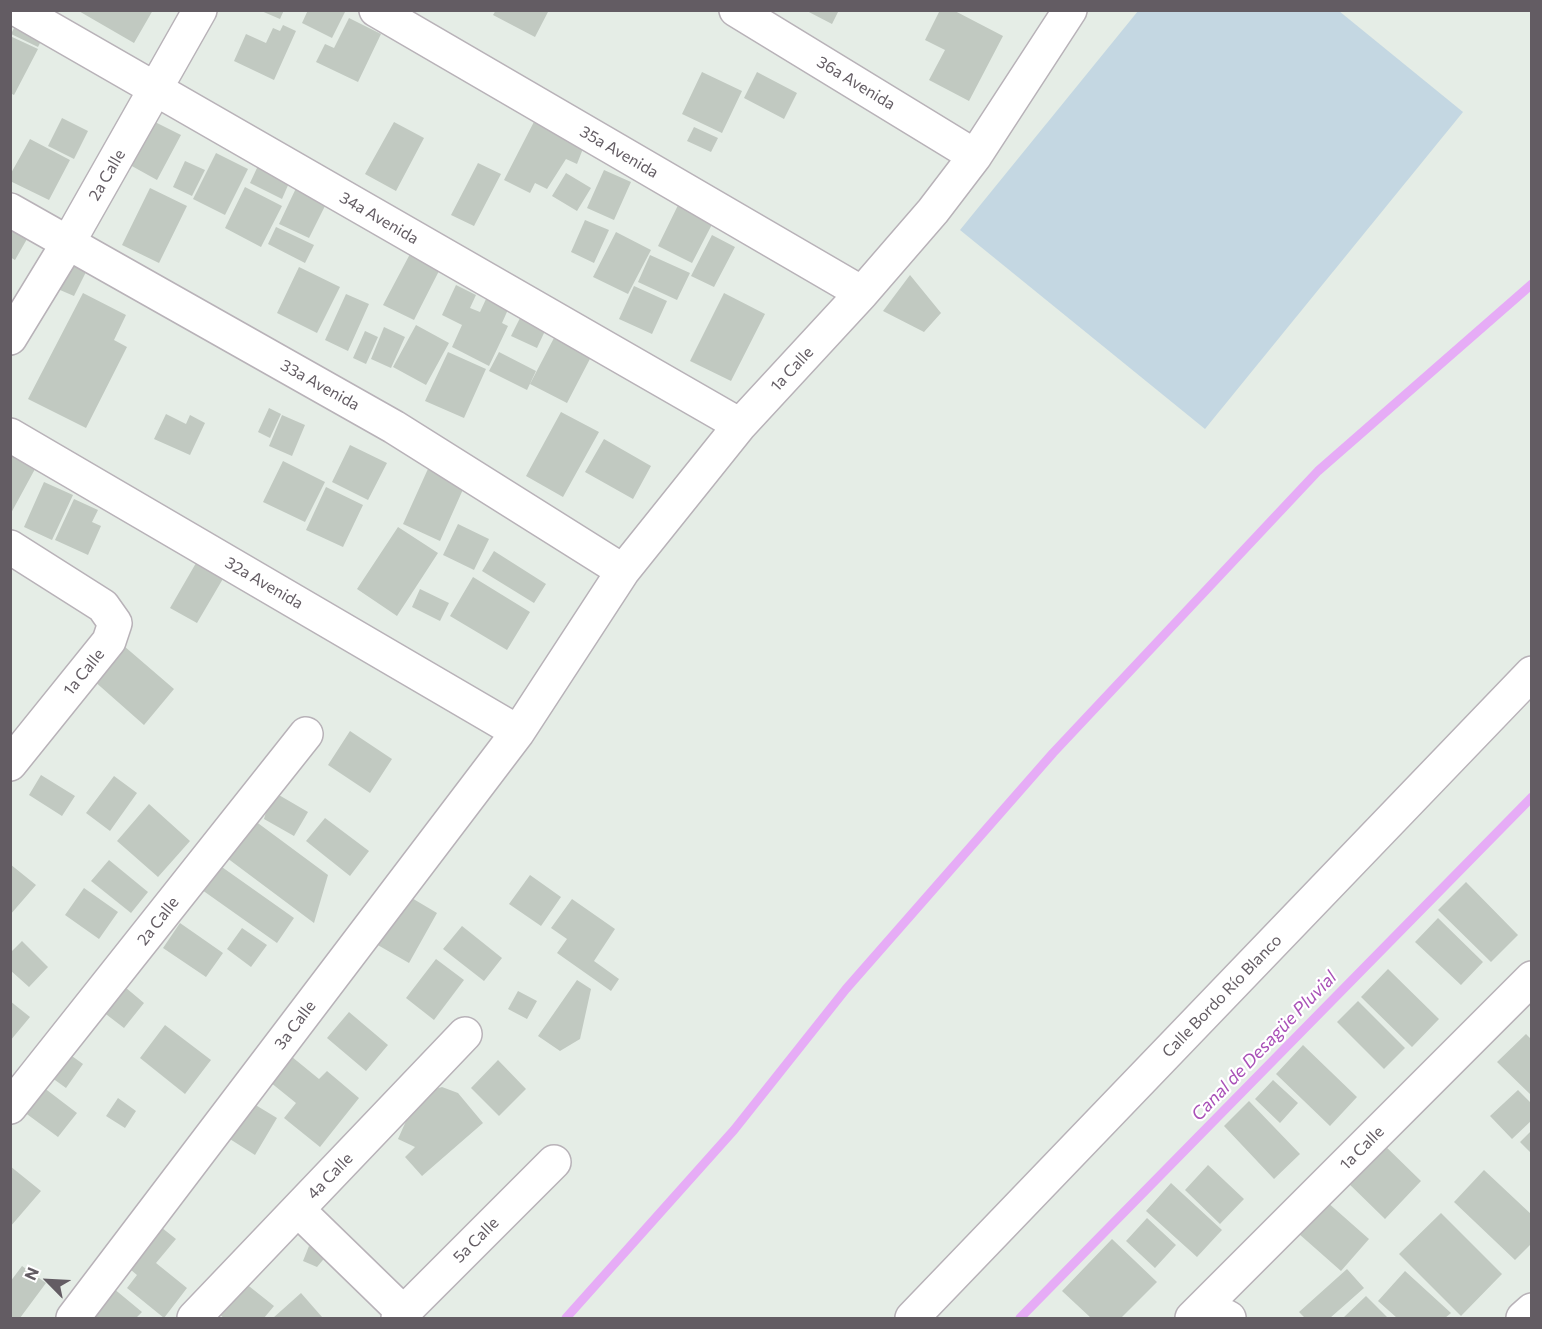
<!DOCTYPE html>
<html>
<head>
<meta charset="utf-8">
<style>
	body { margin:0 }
	#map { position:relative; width:1542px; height:1329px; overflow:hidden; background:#e5ede6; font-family:Commissioner,sans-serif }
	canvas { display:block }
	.frame { position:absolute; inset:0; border:12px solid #635c63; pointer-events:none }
	.north { position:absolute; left:18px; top:1251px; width:60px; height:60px; -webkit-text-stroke:4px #fff; paint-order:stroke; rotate:294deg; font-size:16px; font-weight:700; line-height:24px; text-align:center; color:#635c63 }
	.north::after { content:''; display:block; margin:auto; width:21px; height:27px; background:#635c63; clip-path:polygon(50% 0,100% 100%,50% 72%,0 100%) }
</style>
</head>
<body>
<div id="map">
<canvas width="1542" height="1329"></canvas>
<div class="frame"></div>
<div class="north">N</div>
</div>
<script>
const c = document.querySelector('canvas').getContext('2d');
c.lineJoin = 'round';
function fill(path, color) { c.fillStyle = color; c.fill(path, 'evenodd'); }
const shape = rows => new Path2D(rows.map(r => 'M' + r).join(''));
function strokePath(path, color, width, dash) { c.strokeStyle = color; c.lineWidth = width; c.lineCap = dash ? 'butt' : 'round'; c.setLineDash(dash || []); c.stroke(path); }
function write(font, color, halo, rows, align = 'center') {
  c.font = font + ' Commissioner,sans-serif'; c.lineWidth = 4.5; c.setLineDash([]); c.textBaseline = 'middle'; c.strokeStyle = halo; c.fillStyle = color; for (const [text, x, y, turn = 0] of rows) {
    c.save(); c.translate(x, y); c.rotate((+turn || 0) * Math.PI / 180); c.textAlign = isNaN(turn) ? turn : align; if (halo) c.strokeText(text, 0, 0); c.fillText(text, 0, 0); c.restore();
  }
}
fill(shape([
	[1138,11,1339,11,1463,112,1205,429,960,230]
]), '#c4d7e2');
strokePath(shape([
	[566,1318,734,1130,846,989,1053,753,1318,471,1532,284],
	[1020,1318,1532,797]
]), '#e6acf6', 9);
fill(shape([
	[23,10,50,23,38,47,11,34],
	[77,10,153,10,134,43],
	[259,10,284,10,280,19],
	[308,10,346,10,332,38,302,23],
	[496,10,549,10,535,37,493,15],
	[805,10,839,10,832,24],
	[940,10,953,10,1003,36,969,101,929,80,945,50,925,40],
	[349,18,381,34,358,82,316,62,325,44,334,48],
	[283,25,296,31,274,80,234,61,246,34,266,43,273,28,280,31],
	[10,36,38,49,14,95,10,93],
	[702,72,742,91,722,133,682,114],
	[757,72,797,93,784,119,744,98],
	[538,114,586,141,577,164,566,159,547,189,535,183,530,193,504,180],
	[62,118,88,131,74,159,48,146],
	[153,121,181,135,157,180,130,165],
	[394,122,424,138,396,191,365,174],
	[694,127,718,138,711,152,687,141],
	[30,139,70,160,49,200,10,181,10,175],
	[216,153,248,169,225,215,193,199],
	[264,153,289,183,282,199,250,183],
	[185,161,205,170,192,196,173,187],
	[478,163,501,174,474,226,451,215],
	[604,170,631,182,614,220,587,208],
	[566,173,591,188,577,211,552,196],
	[298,184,329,198,309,238,279,224],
	[245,187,282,206,261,247,225,228],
	[150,188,187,206,159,263,122,245],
	[685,191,720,209,692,263,658,246],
	[585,220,609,230,594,263,571,252],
	[10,221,31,232,15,260,10,257],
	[276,227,314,245,305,263,268,244],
	[616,232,651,250,628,294,593,277],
	[712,235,735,247,714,287,691,276],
	[410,254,440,269,414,320,383,305],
	[650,255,690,273,677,300,638,282],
	[67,260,87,270,74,296,53,287],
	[299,267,340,287,317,333,277,313],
	[910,275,941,313,924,332,883,311],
	[456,285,476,295,470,308,480,312,492,286,514,296,502,323,508,326,489,366,452,347,462,325,442,315],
	[634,286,667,301,652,334,619,319],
	[83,293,126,315,114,340,127,347,86,428,28,399],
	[724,293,765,314,731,381,690,361],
	[346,294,369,304,348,351,325,340],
	[527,304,552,316,537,348,511,336],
	[416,325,449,343,426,385,393,367],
	[384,327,405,337,391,368,371,359],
	[365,331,378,337,366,364,353,358],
	[555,336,592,355,567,403,530,384],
	[448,352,486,369,464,418,425,401],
	[499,352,536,371,527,390,489,371],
	[269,408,281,414,270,438,258,432],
	[561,412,599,432,563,497,526,476],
	[166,414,186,424,190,415,205,423,190,455,154,439],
	[282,415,305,425,292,456,269,446],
	[604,439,651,466,633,499,585,472],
	[10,442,41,458,10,515],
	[350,445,387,463,368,500,332,482],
	[432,460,469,476,440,541,403,524],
	[283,461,325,482,305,522,263,502],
	[44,482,73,495,52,540,24,527],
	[326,487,363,505,343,547,306,530],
	[74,499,98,510,92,522,101,526,88,555,55,540],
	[458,524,489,539,474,570,443,555],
	[398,527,438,553,397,616,357,589],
	[207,544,234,560,197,623,170,608],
	[494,551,546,584,534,603,482,571],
	[473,577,530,612,507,650,450,616],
	[420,589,449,603,440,621,412,607],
	[124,646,174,689,144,725,93,680],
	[350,731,392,759,370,793,328,765],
	[41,775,75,796,62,816,29,795],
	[114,776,137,793,110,831,86,813],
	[272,791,308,812,294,836,264,819],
	[149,804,190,841,158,877,117,841],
	[247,815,328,875,314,923,219,852],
	[325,818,369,851,350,876,306,841],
	[109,860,148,892,131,913,91,881],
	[212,860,294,918,277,943,195,885],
	[10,864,36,885,10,915],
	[530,875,561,897,541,926,509,904],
	[1466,882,1518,935,1491,962,1438,910],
	[84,888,118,912,99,939,65,915],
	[405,894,437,913,409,963,376,944],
	[572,899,615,929,594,961,619,979,611,991,557,953,567,939,551,928],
	[1438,918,1483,962,1461,985,1415,942],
	[180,923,223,953,206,977,163,948],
	[462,926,502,958,484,981,443,949],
	[242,928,267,945,251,967,227,949],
	[22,941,48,967,29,987,10,970,10,953],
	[436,959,464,980,434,1020,406,998],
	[1388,969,1439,1019,1412,1047,1361,997],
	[577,980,591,989,580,1039,560,1051,538,1036],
	[119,982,144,1003,124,1028,98,1008],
	[518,991,537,1001,527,1019,508,1009],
	[10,1001,30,1017,10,1041],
	[1358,1001,1405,1048,1384,1069,1337,1022],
	[349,1012,388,1045,366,1071,327,1038],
	[165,1025,211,1060,185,1094,140,1058],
	[1526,1034,1532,1040,1532,1096,1497,1062],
	[1303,1045,1357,1097,1330,1126,1276,1074],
	[65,1051,83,1064,66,1088,48,1075],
	[286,1052,319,1079,327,1071,359,1098,320,1147,284,1118,296,1103,265,1078],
	[498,1060,526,1089,499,1116,471,1088],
	[1273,1080,1298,1103,1280,1123,1255,1099],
	[39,1084,77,1113,58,1137,20,1109],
	[442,1087,458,1093,483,1123,422,1176,405,1157,415,1147,398,1139,418,1094],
	[1518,1090,1532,1104,1532,1120,1512,1139,1490,1116],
	[118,1098,136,1111,125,1128,106,1116],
	[244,1098,277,1118,255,1155,222,1134],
	[1249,1101,1300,1154,1274,1179,1224,1126],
	[1532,1130,1532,1154,1520,1142],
	[1380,1141,1421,1181,1385,1219,1343,1178],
	[1208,1165,1244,1199,1220,1224,1185,1190],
	[10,1166,41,1191,10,1227],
	[1484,1170,1532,1215,1532,1243,1515,1260,1454,1202],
	[1171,1183,1222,1230,1197,1257,1146,1211],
	[1318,1194,1369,1239,1341,1271,1290,1226],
	[1441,1213,1502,1274,1461,1316,1399,1254],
	[1147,1218,1176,1245,1155,1268,1126,1241],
	[152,1220,176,1239,156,1263,187,1288,164,1318,127,1288,137,1275,119,1260],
	[1112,1239,1157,1282,1121,1318,1091,1318,1062,1291],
	[309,1246,328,1254,317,1267,303,1261],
	[22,1266,46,1283,20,1318,10,1318,10,1282],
	[1347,1269,1364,1288,1330,1318,1305,1318,1299,1312],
	[1405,1271,1451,1313,1445,1318,1397,1318,1378,1301],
	[235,1275,274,1306,264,1318,224,1318,210,1307],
	[113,1288,142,1312,136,1318,87,1318],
	[301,1293,322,1317,321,1318,273,1318],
	[1366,1296,1388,1318,1343,1318]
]), '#c1c9c1');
const minor = shape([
	[18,10,740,425],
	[376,10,862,293],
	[736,10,975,156],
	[10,210,394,427,623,571],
	[10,338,68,243,200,10],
	[10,435,518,732],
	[10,547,103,606,115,623,109,641,10,764],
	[10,1107,306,734],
	[298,1210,404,1313],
	[1205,1305,1229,1318],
	[73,1318,518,732,623,571,740,425,862,293,933,211,975,156,1070,10],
	[194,1318,465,1034],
	[398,1318,554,1162],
	[912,1318,1532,673],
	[1192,1318,1532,978],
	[1523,1318,1532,1310]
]);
strokePath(minor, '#b8b2b8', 36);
strokePath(minor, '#fff', 33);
write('16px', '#635c63', '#fff', [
	["36a Avenida",856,83,31],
	["35a Avenida",619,152,30],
	["2a Calle",107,175,-60],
	["34a Avenida",379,218,30],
	["1a Calle",792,369,-47],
	["33a Avenida",320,385,29],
	["32a Avenida",264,583,30],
	["1a Calle",84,672,-51],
	["2a Calle",158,921,-52],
	["Calle Bordo Río Blanco",1222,996,-46],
	["3a Calle",295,1025,-53],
	["1a Calle",1362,1148,-45],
	["4a Calle",330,1176,-46],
	["5a Calle",476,1240,-45]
]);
write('italic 18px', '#a951b7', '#fff', [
	["Canal de Desagüe Pluvial",1264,1046,-46]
]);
</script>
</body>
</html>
